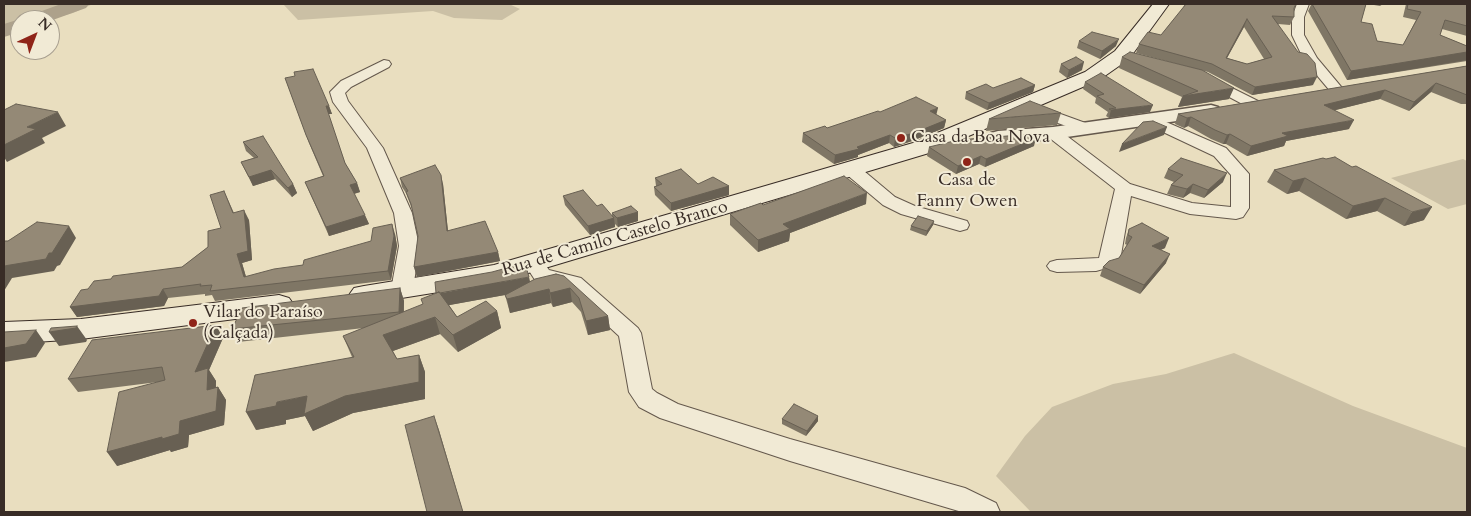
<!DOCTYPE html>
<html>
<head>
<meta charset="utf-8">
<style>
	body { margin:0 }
	#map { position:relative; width:1471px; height:516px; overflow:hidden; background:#e9debf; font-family:Cardo,serif }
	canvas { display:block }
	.frame { position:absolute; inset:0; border:5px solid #382c26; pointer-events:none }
	.north { position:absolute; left:10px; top:10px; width:50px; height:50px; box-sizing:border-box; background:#f1ead5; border:1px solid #a79e8f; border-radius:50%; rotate:43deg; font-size:14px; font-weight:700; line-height:20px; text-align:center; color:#382c26 }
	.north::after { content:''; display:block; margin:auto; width:18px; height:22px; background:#8f2418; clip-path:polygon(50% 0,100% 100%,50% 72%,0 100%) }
</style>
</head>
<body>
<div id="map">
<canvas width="1471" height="516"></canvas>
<div class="frame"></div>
<div class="north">N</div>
</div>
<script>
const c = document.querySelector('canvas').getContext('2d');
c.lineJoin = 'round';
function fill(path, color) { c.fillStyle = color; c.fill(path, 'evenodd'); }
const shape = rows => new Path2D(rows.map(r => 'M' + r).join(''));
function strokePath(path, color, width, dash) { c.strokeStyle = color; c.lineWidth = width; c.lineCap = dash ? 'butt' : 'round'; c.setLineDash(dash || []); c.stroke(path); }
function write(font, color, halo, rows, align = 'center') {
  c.font = font + ' Cardo,serif'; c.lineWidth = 4; c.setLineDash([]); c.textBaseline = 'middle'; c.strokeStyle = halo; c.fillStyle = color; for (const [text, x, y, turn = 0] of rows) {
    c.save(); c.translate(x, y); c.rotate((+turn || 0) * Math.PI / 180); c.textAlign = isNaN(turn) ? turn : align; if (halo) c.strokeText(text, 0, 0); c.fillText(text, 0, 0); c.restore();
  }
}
fill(shape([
	[4,4,93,4,73,13,48,20,20,20,20,29,4,34],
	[283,4,509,4,520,9,502,20,454,18,433,11,298,20],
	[1463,159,1467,161,1467,204,1448,209,1391,178],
	[1234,353,1353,406,1467,448,1467,512,1031,512,996,476,1025,436,1052,407,1113,384,1166,374]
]), '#cbc0a5');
fill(shape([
	[61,4,89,4,86,8,50,21,25,20,28,16,61,4],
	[20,19,25,20,20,20,20,32,4,37,4,24,20,19]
]), '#ada18b');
const minor = shape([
	[1297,4,1309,4,1304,17,1304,35,1317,58,1343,89,1341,92,1331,92,1304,60,1292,35,1292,17,1297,4],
	[384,60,389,61,391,64,389,67,351,87,345,93,348,101,383,148,412,213,419,246,413,290,409,295,402,297,395,295,391,290,399,246,394,213,367,148,333,102,330,92,341,81,384,60],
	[1208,76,1258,101,1261,104,1258,107,1248,107,1203,83,1201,80,1203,77,1208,76],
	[1033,104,1091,125,1093,128,1091,131,1085,133,1028,112,1025,109,1028,106,1033,104],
	[1150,115,1226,148,1249,174,1249,208,1243,217,1236,219,1190,214,1131,196,1121,255,1114,266,1096,271,1057,272,1050,270,1047,266,1050,262,1057,260,1099,258,1115,189,1047,136,1045,133,1047,130,1059,130,1130,184,1192,203,1231,207,1231,175,1214,156,1144,123,1142,120,1144,117,1150,115],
	[852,165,858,166,895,197,915,206,967,221,969,225,967,229,960,231,901,214,883,205,846,174,843,170,846,166,852,165],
	[534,257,541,259,549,270,581,278,638,328,641,333,652,389,657,393,678,404,790,439,965,488,996,503,1000,512,962,512,790,461,660,418,639,407,629,392,619,336,567,288,535,280,524,263,527,259,534,257]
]);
const tertiary = shape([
	[1211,105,1218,107,1221,111,1218,115,1053,139,998,143,991,141,988,137,991,133,998,131,1053,127,1211,105]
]);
const secondary = shape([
	[1153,4,1169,4,1129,59,1099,80,929,153,495,283,364,304,354,302,349,295,354,288,364,286,494,265,913,143,1085,72,1115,51,1153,4],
	[279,295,289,298,294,305,289,312,81,339,4,344,4,322,81,319,279,295]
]);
strokePath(minor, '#64584c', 2);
strokePath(tertiary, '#64584c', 3);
strokePath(secondary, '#382c26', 2);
fill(minor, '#f1ead5');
fill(tertiary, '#f1ead5');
fill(secondary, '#f1ead5');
fill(shape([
	[1185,4,1296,4,1294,8,1294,17,1290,25,1278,24,1313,85,1252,95,1208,72,1136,53,1139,44,1161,35,1183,8],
	[1244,27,1264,59,1247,64,1227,58],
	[1310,4,1366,4,1361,22,1377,41,1403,45,1416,20,1403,17,1406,4,1467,4,1467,36,1442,29,1440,35,1467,46,1467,61,1347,80,1308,11,1311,5],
	[1368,4,1383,4,1380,6],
	[1079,41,1116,46,1100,59,1077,48],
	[1122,57,1229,99,1178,107,1182,97,1119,68],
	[1061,64,1082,70,1067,78,1059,72],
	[1467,66,1467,104,1461,104,1431,92,1409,111,1380,99,1335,110,1349,129,1286,141,1284,146,1247,156,1226,144,1223,144,1211,139,1188,126,1184,128,1175,124,1178,114],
	[285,78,329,106,332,114,328,114,345,163,357,183,360,192,354,194,369,224,329,236,305,182,323,176,309,143],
	[1085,82,1150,112,1109,118,1106,116,1108,112,1095,103,1096,98,1083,89],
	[1035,85,1033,92,987,110,965,99,966,92,993,88],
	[880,112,936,115,946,120,944,128,912,141,894,147,889,143,858,155,858,157,834,164,802,142,803,133,827,128],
	[1061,113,1057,125,986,131,989,119],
	[243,142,293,184,297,193,292,197,275,179,253,186,241,162,254,158,246,151],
	[1034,146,985,167,979,164,956,174,927,156,929,147],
	[1323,158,1424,220,1404,226,1377,211,1346,219,1299,191,1287,194,1267,182,1274,170],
	[1168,169,1223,182,1204,198,1190,193,1183,198,1167,194,1171,185,1174,182,1164,178],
	[400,178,443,184,448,231,498,252,500,261,417,277,414,267,418,236,412,209,406,193,402,187],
	[655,178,698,184,729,186,729,195,671,211,655,195,654,187,656,186],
	[224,191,234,213,249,220,252,260,242,263,246,277,303,265,395,234,397,246,391,280,215,301,212,295,205,296,205,294,168,298,164,306,77,317,70,307,88,289,111,279,182,267,208,247,221,228],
	[563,196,597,206,612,216,612,213,638,212,638,221,618,227,615,224,615,227,590,235,565,205],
	[866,204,790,233,789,241,758,252,730,225,730,214,763,205],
	[934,221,933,225,926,236,910,230,911,226],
	[1129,229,1165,248,1160,250,1166,263,1140,294,1100,276,1103,267,1119,258,1127,245,1125,244,1126,238],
	[556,274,608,316,610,330,588,335,581,312,572,302,553,307,551,303,510,313,505,295,449,305,457,317,497,311,501,328,458,352,440,334,393,351,397,359,419,355,425,372,425,399,353,413,313,431,305,416,286,420,286,424,256,430,352,357,343,336,364,328,238,342,232,329,400,288,404,301,404,312,530,282],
	[223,338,209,370,216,381,216,387,218,387,226,400,224,425,189,435,188,447,171,452,170,450,117,466,158,382,78,392,68,379],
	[818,416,818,421,806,436,782,424,782,419]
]), '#7f7665');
fill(shape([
	[1247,19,1244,27,1222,67,1226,58],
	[1119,39,1116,46,1100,59,1102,51],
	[1467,52,1467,60,1347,80,1351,71],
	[1084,62,1082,70,1067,78,1069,70],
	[1317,77,1313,85,1252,95,1255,87],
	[1436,83,1431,92,1409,111,1414,102],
	[1035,85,1033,92,987,110,989,103],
	[1234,88,1229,99,1178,107,1183,96],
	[1385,90,1380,99,1320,114,1324,105],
	[1153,105,1150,112,1109,118,1111,110],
	[326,106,329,106,332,114,328,114],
	[938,108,936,116,930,111],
	[58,112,66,126,42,138,45,143,7,162,4,157,4,145,27,127],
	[1191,117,1188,126,1184,128,1187,118],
	[946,120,944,128,912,141,894,147,895,138],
	[1354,120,1349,129,1286,141,1284,146,1247,156,1251,146,1282,133],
	[1167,127,1164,135,1119,152,1122,144],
	[1230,134,1226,144,1223,144,1227,135],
	[890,135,889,143,858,155,858,157,834,164,835,155],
	[1036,138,1034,146,985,167,986,159],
	[981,156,979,164,956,174,958,166],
	[271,170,275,179,253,186,249,177],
	[1227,173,1223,182,1204,198,1208,190],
	[441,175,443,184,449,241,447,231],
	[1305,178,1299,191,1287,194,1293,181],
	[357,183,360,192,353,194,350,185],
	[293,184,297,193,292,197,288,188],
	[1193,184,1190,193,1183,198,1187,189],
	[729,186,729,195,671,211,671,203],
	[867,193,866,204,790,233,789,241,758,252,758,240,783,224],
	[1385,198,1377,211,1346,219,1353,206],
	[1432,207,1424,220,1404,226,1412,212],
	[244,210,249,220,252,260,242,263,249,287,244,277,237,254],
	[638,212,638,221,618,227,617,218],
	[365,215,369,224,329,236,326,227],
	[614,218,615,227,590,235,588,226],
	[934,221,933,225,926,236,927,231],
	[392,224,395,234,397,246,391,280,388,271],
	[69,226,76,238,60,265,57,266,54,271,12,278,4,291,4,266,49,253],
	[1169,238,1165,248,1148,256,1152,246],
	[498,252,500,261,417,277,414,267],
	[1170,254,1166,263,1140,294,1144,285],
	[529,277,532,290,439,307,436,294],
	[400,288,404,301,403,324,399,312],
	[570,288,572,302,553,307,550,293],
	[163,289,168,298,164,306,77,317,70,307],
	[549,289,551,303,510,313,507,299],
	[497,311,501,328,458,352,453,335],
	[608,316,610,330,588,335,586,321],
	[435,317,440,334,390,352,383,335],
	[216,325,223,338,209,370,216,381,215,403,195,372],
	[77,326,87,340,86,342,59,346,49,332],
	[36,330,45,343,36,357,4,362,4,348],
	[419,355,425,372,425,399,353,413,313,431,305,416,286,420,286,424,256,430,246,412,277,402,307,396,345,396],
	[218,387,226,400,224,425,189,435,188,447,171,452,170,450,117,466,107,452],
	[434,416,439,430,463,512],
	[818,416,818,421,806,436,807,431]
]), '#686053');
const building = shape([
	[1186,4,1296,4,1294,8,1294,17,1272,16,1298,52,1307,54,1315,63,1317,77,1255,87,1212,64,1139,44,1148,32,1161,35,1186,4],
	[1247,19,1272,57,1247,64,1226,58,1247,19],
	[1312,4,1366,4,1361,22,1372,24,1377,41,1403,45,1421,12,1407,9,1408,4,1467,4,1467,26,1445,20,1440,35,1467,46,1467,52,1351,71,1312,4],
	[1092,32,1119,39,1102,51,1079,41,1092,32],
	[1130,52,1202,70,1234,88,1183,96,1198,91,1122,57,1130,52],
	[1076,57,1084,62,1069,70,1061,64,1076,57],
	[1467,66,1467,95,1436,83,1414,102,1385,90,1324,105,1354,120,1282,133,1288,136,1251,146,1230,134,1227,135,1215,130,1191,117,1187,118,1178,114,1467,66],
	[313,69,329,106,326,106,345,163,357,183,350,185,365,215,326,227,305,182,324,176,306,135,285,78,295,76,294,72,313,69],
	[1101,73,1153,105,1111,110,1109,109,1116,108,1097,96,1104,94,1085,82,1101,73],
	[1021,78,1035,85,989,103,966,92,986,84,993,88,1021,78],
	[916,97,938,108,930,111,946,120,914,133,895,138,890,135,857,147,859,149,835,155,803,133,825,126,827,128,878,111,880,112,916,97],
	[1030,101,1061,113,989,119,1030,101],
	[16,104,58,112,27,127,36,129,4,145,4,110,16,104],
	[1153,121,1167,127,1122,144,1143,122,1153,121],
	[1032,134,1036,138,986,159,981,156,958,166,929,147,958,140,1032,134],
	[263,136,293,184,288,188,271,170,249,177,241,162,258,157,243,142,263,136],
	[1335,157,1352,167,1356,166,1432,207,1412,212,1385,198,1353,206,1305,178,1293,181,1274,170,1323,158,1326,159,1335,157],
	[1181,158,1227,173,1208,190,1193,184,1187,189,1171,185,1183,175,1168,169,1181,158],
	[435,165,441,175,447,231,485,221,498,252,414,267,418,236,411,204,406,192,408,191,400,178,435,165],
	[681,169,698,184,713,177,729,186,671,203,654,187,662,184,655,178,681,169],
	[844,176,867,193,783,224,790,229,758,240,730,214,761,203,763,205,844,176],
	[583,190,597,206,602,204,614,218,588,226,563,196,583,190],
	[224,191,233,213,244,210,248,251,237,254,244,277,274,269,303,265,304,260,371,241,373,228,392,224,394,236,388,271,210,291,212,285,200,286,201,284,163,289,159,296,70,307,81,290,88,289,94,281,111,279,113,276,182,267,208,247,208,231,221,228,210,195,224,191],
	[631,206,638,212,617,218,612,213,631,206],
	[918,216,934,221,927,231,911,226,918,216],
	[37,222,69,226,52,253,49,253,46,259,4,266,4,241,8,241,37,222],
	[1142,223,1169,238,1152,246,1170,254,1144,285,1103,267,1109,261,1119,258,1132,237,1128,235,1129,229,1142,223],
	[525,263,529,277,440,293,439,292,436,293,435,282,492,272,525,263],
	[556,274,564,276,608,316,586,321,579,298,570,288,550,293,549,289,507,299,505,295,535,279,556,274],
	[400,288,399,312,232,329,242,308,400,288],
	[439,292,457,317,486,301,497,311,453,335,435,317,383,335,397,359,419,355,419,382,345,396,304,414,307,396,277,402,276,406,246,412,255,375,354,357,343,336,423,304,421,299,439,292],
	[216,325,195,372,208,368,207,390,218,387,216,411,180,421,179,434,162,439,162,437,107,452,119,392,165,380,162,367,68,379,92,340,216,325],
	[77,326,76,328,49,332,51,328,77,326],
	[36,330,26,344,4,348,4,332,36,330],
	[794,404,818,416,807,431,782,419,794,404],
	[434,416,463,512,427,512,405,425,434,416]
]);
fill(building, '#948976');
strokePath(building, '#686053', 1);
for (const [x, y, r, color] of [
	[901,138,5,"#8f2418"],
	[967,162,5,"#8f2418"],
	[193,323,5,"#8f2418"]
]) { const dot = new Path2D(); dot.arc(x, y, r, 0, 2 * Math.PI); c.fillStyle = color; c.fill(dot); strokePath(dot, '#f1ead5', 2); }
write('18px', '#382c26', '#f1ead5', [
	["Casa da Boa Nova",911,138],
	["Casa de",967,181,"center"],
	["Fanny Owen",967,202,"center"],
	["Vilar do Paraíso",203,313],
	["(Calçada)",203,334]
], 'left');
write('18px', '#382c26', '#f1ead5', [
	["Rua de Camilo Castelo Branco",615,239,-16]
]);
</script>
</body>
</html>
